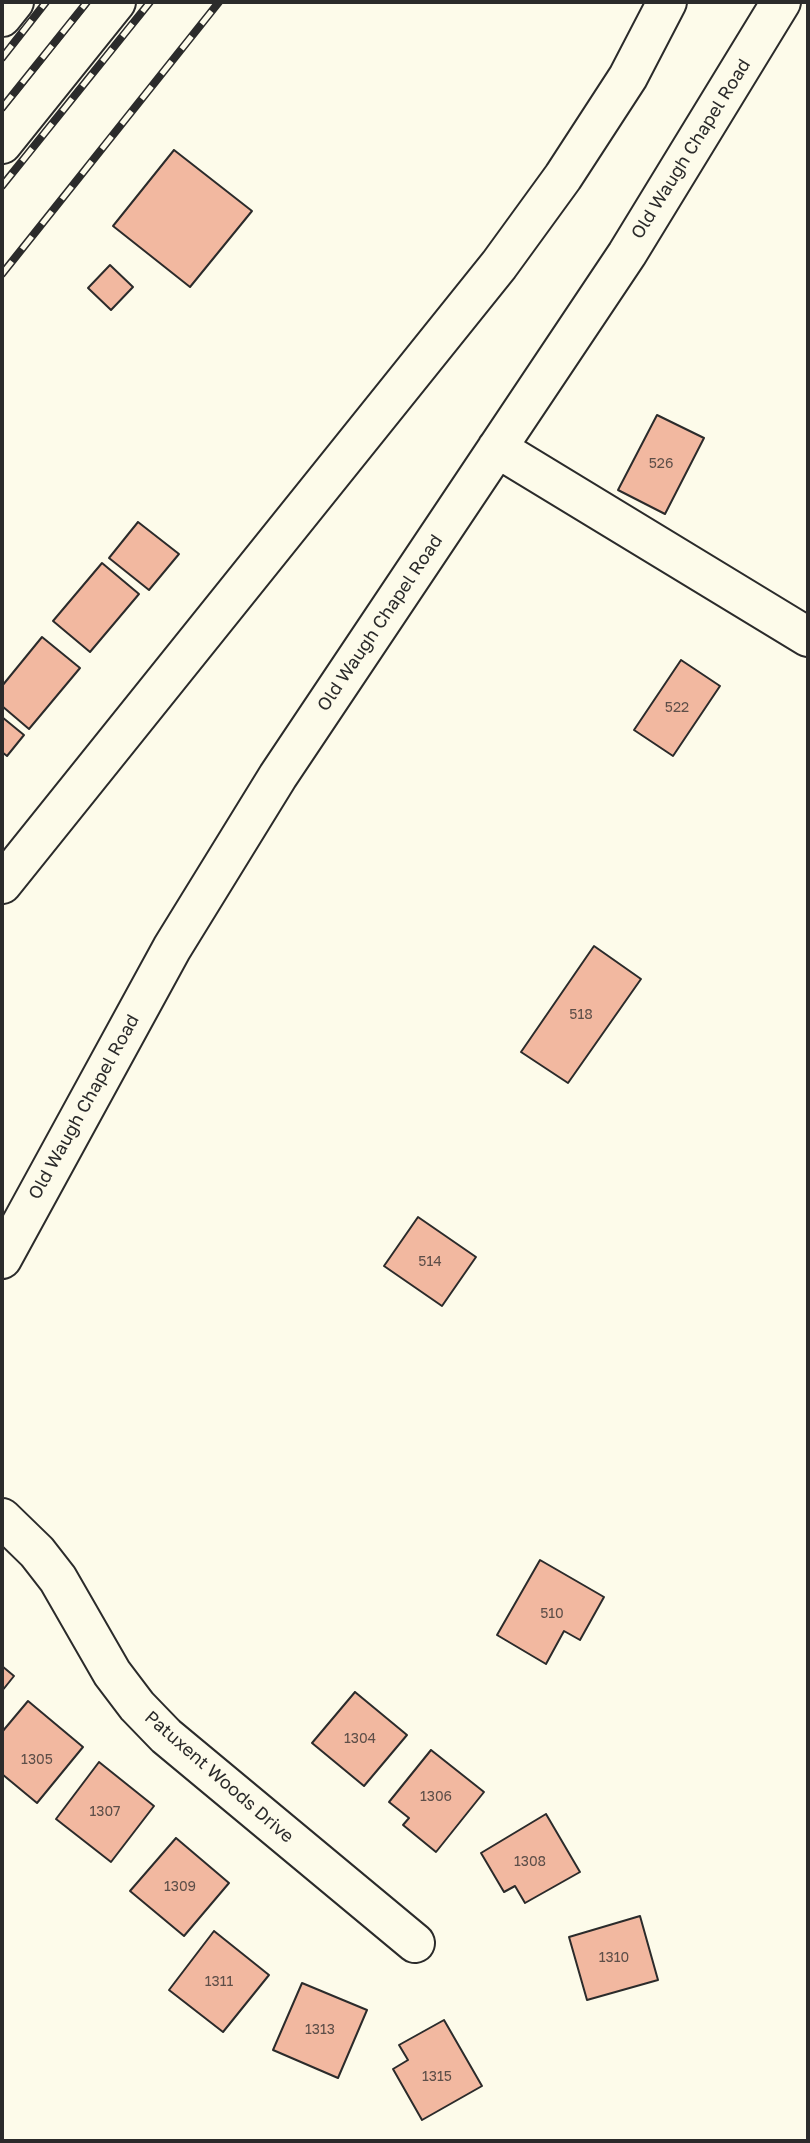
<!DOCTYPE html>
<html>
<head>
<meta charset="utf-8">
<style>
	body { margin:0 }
	#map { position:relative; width:810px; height:2143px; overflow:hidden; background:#fdfbea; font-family:"Golos Text",sans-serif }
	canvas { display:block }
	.frame { position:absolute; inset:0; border:4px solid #2b2b2b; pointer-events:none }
</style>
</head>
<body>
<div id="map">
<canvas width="810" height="2143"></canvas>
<div class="frame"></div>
</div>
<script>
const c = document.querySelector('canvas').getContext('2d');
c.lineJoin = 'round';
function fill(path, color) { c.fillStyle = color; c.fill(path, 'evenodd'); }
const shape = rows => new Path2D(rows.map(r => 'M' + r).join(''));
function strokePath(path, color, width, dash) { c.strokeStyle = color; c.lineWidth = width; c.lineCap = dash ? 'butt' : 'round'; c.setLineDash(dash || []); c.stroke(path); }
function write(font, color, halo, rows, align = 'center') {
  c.font = font + ' "Golos Text",sans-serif'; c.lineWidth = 5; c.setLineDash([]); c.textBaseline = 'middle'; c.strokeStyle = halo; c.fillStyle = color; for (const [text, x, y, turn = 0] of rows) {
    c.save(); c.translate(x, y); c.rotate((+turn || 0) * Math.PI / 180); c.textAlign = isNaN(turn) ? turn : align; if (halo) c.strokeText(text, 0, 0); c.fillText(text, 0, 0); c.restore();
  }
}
const building = shape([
	[174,150,252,211,190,287,113,226,174,150],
	[110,265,133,287,111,310,88,288,110,265],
	[657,415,704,438,665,514,618,490,657,415],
	[138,522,179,554,149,590,109,558,138,522],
	[102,563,139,594,90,652,53,621,102,563],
	[42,637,80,668,29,729,2,706,2,686,42,637],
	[681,660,720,686,673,756,634,730,681,660],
	[2,717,24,735,7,756,2,752,2,717],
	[594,946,641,979,568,1083,521,1052,594,946],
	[418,1217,476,1257,442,1306,384,1266,418,1217],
	[540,1560,604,1597,580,1640,564,1631,546,1664,497,1635,540,1560],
	[2,1666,14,1676,2,1691,2,1666],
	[355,1692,407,1735,364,1786,312,1743,355,1692],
	[28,1701,83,1747,37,1803,2,1774,2,1732,28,1701],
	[431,1750,484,1792,436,1852,403,1825,409,1818,389,1802,431,1750],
	[99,1762,154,1806,111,1862,56,1819,99,1762],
	[546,1814,580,1872,525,1903,515,1886,504,1892,481,1853,546,1814],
	[176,1838,229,1883,184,1936,130,1891,176,1838],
	[640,1916,658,1980,587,2000,569,1937,640,1916],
	[214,1931,269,1975,223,2032,169,1990,214,1931],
	[302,1983,367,2010,338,2078,273,2050,302,1983],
	[444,2020,482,2086,422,2120,393,2069,408,2060,399,2045,444,2020]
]);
fill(building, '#f2b8a0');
strokePath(building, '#2b2b2b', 2);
const minor = shape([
	[2,17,14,2],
	[2,144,116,2],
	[497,448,808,637],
	[2,884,499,265,563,177,628,77,667,2],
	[2,1259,172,948,278,776,627,254,781,2],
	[2,1518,37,1552,58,1579,112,1673,137,1706,166,1736,415,1943]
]);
strokePath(minor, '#2b2b2b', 42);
strokePath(minor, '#fdfbea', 38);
const rail = shape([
	[2,58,46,2],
	[2,108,87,2],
	[2,186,150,2],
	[2,274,219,2]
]);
strokePath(rail, '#2b2b2b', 8);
strokePath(rail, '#fdfbea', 5, [16]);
write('14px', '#5d4e48', null, [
	["526",661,464],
	["522",677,708],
	["518",581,1015],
	["514",430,1262],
	["510",552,1614],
	["1304",360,1739],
	["1305",37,1760],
	["1306",436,1797],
	["1307",105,1812],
	["1308",530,1862],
	["1309",180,1887],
	["1310",614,1958],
	["1311",219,1982],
	["1313",320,2030],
	["1315",437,2077]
]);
write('18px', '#2b2b2b', '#fdfbea', [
	["Old Waugh Chapel Road",691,149,-58],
	["Old Waugh Chapel Road",380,623,-56],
	["Old Waugh Chapel Road",84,1107,-61],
	["Patuxent Woods Drive",219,1777,41]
]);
</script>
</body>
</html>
